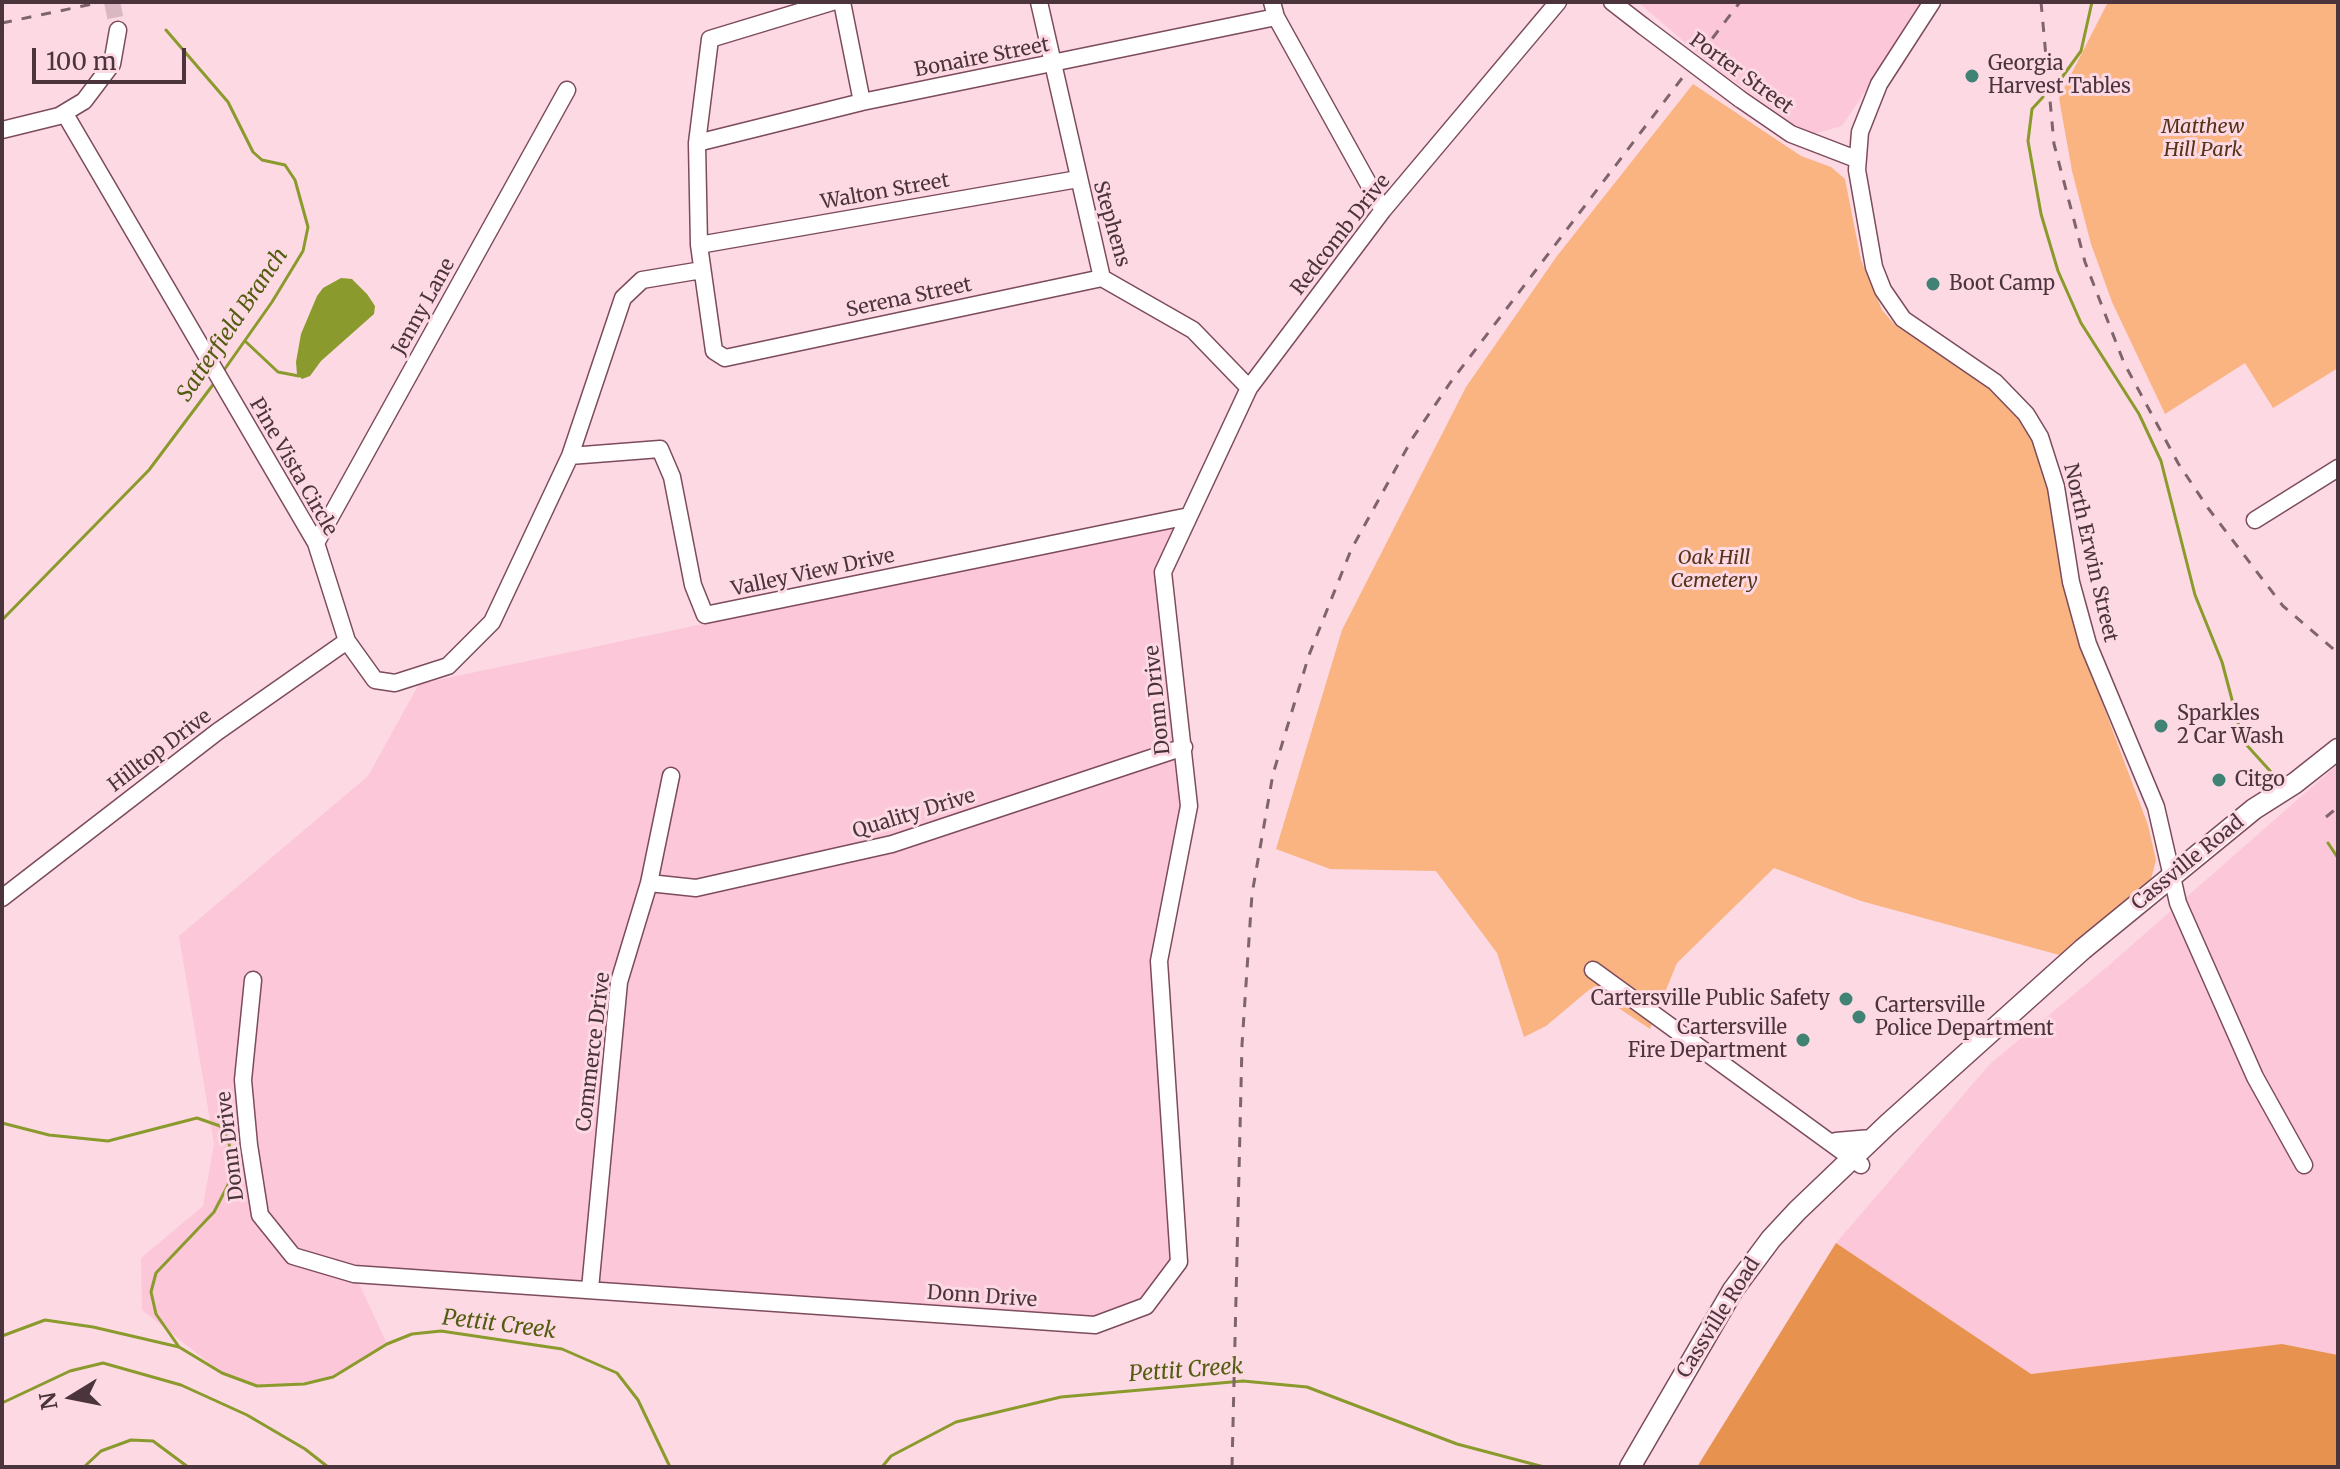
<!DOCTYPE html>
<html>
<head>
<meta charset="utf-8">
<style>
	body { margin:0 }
	#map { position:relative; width:2340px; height:1469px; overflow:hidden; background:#fdd9e4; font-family:Merriweather,serif }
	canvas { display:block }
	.frame { position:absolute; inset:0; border:4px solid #4b343c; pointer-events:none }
	.north { position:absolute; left:32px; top:1357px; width:80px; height:80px; -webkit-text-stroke:6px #fdd9e4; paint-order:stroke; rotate:260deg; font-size:22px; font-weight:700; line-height:32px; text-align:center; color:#4b343c }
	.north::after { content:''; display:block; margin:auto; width:28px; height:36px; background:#4b343c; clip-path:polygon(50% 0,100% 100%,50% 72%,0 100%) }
	.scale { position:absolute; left:32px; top:48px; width:154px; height:36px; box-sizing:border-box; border:4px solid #4b343c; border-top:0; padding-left:10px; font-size:24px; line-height:28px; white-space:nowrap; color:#4b343c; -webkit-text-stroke:6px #fdd9e4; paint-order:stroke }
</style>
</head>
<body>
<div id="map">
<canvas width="2340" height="1469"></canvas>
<div class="frame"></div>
<div class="north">N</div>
<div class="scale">100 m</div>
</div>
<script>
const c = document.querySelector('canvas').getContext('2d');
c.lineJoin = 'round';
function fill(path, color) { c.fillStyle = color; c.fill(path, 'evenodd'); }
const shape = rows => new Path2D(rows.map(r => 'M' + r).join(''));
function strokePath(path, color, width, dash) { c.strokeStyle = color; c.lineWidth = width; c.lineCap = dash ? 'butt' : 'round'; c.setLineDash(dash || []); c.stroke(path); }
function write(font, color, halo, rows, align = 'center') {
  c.font = font + ' Merriweather,serif'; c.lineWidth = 6; c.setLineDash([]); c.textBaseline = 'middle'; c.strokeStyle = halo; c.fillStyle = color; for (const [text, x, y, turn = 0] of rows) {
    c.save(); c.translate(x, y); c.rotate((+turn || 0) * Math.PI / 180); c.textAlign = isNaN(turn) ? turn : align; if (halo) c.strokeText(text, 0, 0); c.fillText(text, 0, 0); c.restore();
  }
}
fill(shape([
	[1638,2,1925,2,1842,126,1809,135,1710,64],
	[1185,522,1166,566,1189,806,1159,961,1179,1262,1146,1306,1095,1325,355,1275,387,1344,333,1377,279,1386,257,1386,222,1373,142,1310,141,1258,203,1206,214,1144,179,936,368,776,419,684],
	[2338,764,2338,1355,2282,1344,2031,1374,1836,1243,1990,1064,2107,967]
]), '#fcc7d8');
fill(shape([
	[2108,2,2338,2,2338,368,2273,408,2245,363,2165,414,2112,302,2091,244,2072,171,2059,98],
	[1693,84,1801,156,1831,167,1845,179,1861,260,1882,310,1895,325,1979,376,2001,394,2031,434,2047,476,2084,654,2148,825,2156,860,2150,883,2063,956,1861,901,1774,868,1677,963,1650,1029,1590,989,1546,1026,1524,1037,1497,953,1436,871,1330,869,1276,849,1342,630,1466,387,1557,256]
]), '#f9b481');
fill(shape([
	[1836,1243,2031,1374,2282,1344,2338,1355,2338,1467,1697,1467]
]), '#e7924e');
fill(shape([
	[341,278,352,279,367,294,375,306,374,314,321,361,310,376,302,379,297,374,296,362,301,334,317,296,323,288]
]), '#8a9a2c');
strokePath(shape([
	[166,30,228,102,253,152,262,160,285,165,295,180,308,227,303,251,272,302,222,373],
	[2055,87,2081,51,2092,2],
	[2043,97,2032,109,2028,141,2041,214,2058,271,2081,323,2139,414,2161,461,2195,595,2222,662,2243,741,2281,783],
	[245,341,278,372,299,376],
	[2,620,149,470,215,382],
	[2328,843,2338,858],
	[2,1123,49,1135,108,1141,197,1118,220,1126,228,1138,232,1160,228,1185,214,1212,156,1273,151,1292,156,1314,179,1347],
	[2,1336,45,1320,93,1327,179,1347,222,1373,257,1386,304,1384,333,1377,387,1344,412,1334,441,1331,562,1349,617,1373,638,1400,670,1467],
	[2,1403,70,1371,103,1363,181,1385,247,1415,305,1449,328,1467],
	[84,1467,101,1451,131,1440,153,1441,188,1467],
	[882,1467,891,1456,956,1422,1061,1397,1243,1381,1307,1387,1457,1444,1544,1467]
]), '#8a9a2c', 3);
strokePath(shape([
	[112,2,118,30]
]), '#d9b8c2', 16, [16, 8]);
const minor = shape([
	[832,2,710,39,697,143,699,245,714,351,725,358,1102,278],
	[842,2,862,102],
	[1039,2,1102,278,1193,330,1249,388],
	[1272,2,1276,17,1383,210],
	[1612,2,1643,26],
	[1932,2,1879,84,1860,132,1857,170,1874,267,1883,290,1903,319,1995,382,2026,414,2040,437,2056,487,2071,582,2088,644,2156,807,2178,903,2255,1077,2304,1165],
	[1740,99,1791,134,1856,159],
	[65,114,316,543,347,641,375,680,395,683,448,666,492,622,570,456,623,298,642,280,702,270],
	[2,130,59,116,84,101,112,64,118,30],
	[697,143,862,102,1276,17],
	[699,245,1078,179],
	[570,456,660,449,672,477,693,585,705,615,1189,516],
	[2255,520,2338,468],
	[316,543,567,90],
	[649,883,696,888,892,844,1184,747],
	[2,898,217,732,347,641],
	[1593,970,1861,1165],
	[253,980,243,1080,249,1145,260,1215,293,1256,354,1274,1095,1325,1146,1306,1179,1262,1159,961,1189,806,1163,572,1249,388,1383,210,1558,2],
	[590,1289,619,982,649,883,671,776]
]);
const major = shape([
	[1836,1143,1871,1140],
	[1630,1467,1733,1290,1771,1239,1797,1211,1887,1125,2083,949,2254,809,2295,783,2338,749]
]);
strokePath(minor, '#7c4b5c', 19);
strokePath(major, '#7c4b5c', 23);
strokePath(minor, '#fff', 16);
strokePath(major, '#fff', 20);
strokePath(shape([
	[2041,2,2054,144,2085,262,2124,363,2178,463,2208,508,2283,606,2338,653],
	[2,23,102,2],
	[2326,817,2338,807],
	[1232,1467,1242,1045,1252,894,1273,774,1309,655,1351,550,1412,439,1450,383,1740,2]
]), '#7f646d', 3, [10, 10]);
const minorBridge = shape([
	[1643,26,1740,99]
]);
strokePath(minorBridge, '#7c4b5c', 19, []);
strokePath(minorBridge, '#fff', 16);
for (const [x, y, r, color] of [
	[1972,76,8,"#408274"],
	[1933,284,8,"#408274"],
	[2161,726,8,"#408274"],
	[2219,780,8,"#408274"],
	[1846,999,8,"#408274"],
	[1859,1017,8,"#408274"],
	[1803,1040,8,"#408274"]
]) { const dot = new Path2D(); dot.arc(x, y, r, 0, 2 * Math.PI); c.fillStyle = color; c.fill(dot); strokePath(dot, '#fdd9e4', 3); }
write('20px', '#4b343c', '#fdd9e4', [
	["Bonaire Street",982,58,-11],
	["Porter Street",1741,74,36],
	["Walton Street",885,192,-10],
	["Stephens",1111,224,74],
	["Redcomb Drive",1341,235,-52],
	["Serena Street",909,298,-12],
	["Jenny Lane",424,307,-61],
	["Pine Vista Circle",293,467,60],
	["North Erwin Street",2090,553,77],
	["Valley View Drive",813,573,-12],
	["Donn Drive",1158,700,-96],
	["Hilltop Drive",160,751,-37],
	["Quality Drive",914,814,-17],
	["Cassville Road",2188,863,-39],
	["Commerce Drive",594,1052,-83],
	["Donn Drive",231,1146,-97],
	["Donn Drive",982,1297,4],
	["Cassville Road",1719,1318,-58]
]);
write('20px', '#4b343c', '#fdd9e4', [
	["Georgia",1988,64],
	["Harvest Tables",1988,87],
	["Boot Camp",1949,284],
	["Sparkles",2177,714],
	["2 Car Wash",2177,737],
	["Citgo",2235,780],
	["Cartersville Public Safety",1830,999,"right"],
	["Cartersville",1875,1006],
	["Police Department",1875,1029],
	["Cartersville",1787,1028,"right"],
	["Fire Department",1787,1051,"right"]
], 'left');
write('italic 20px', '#573418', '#fdd9e4', [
	["Matthew",2203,127],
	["Hill Park",2203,150],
	["Oak Hill",1714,558],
	["Cemetery",1714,581]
]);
write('italic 22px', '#535d10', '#fdd9e4', [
	["Satterfield Branch",233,325,-56],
	["Pettit Creek",499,1325,7],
	["Pettit Creek",1186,1371,-4]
]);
</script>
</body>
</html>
